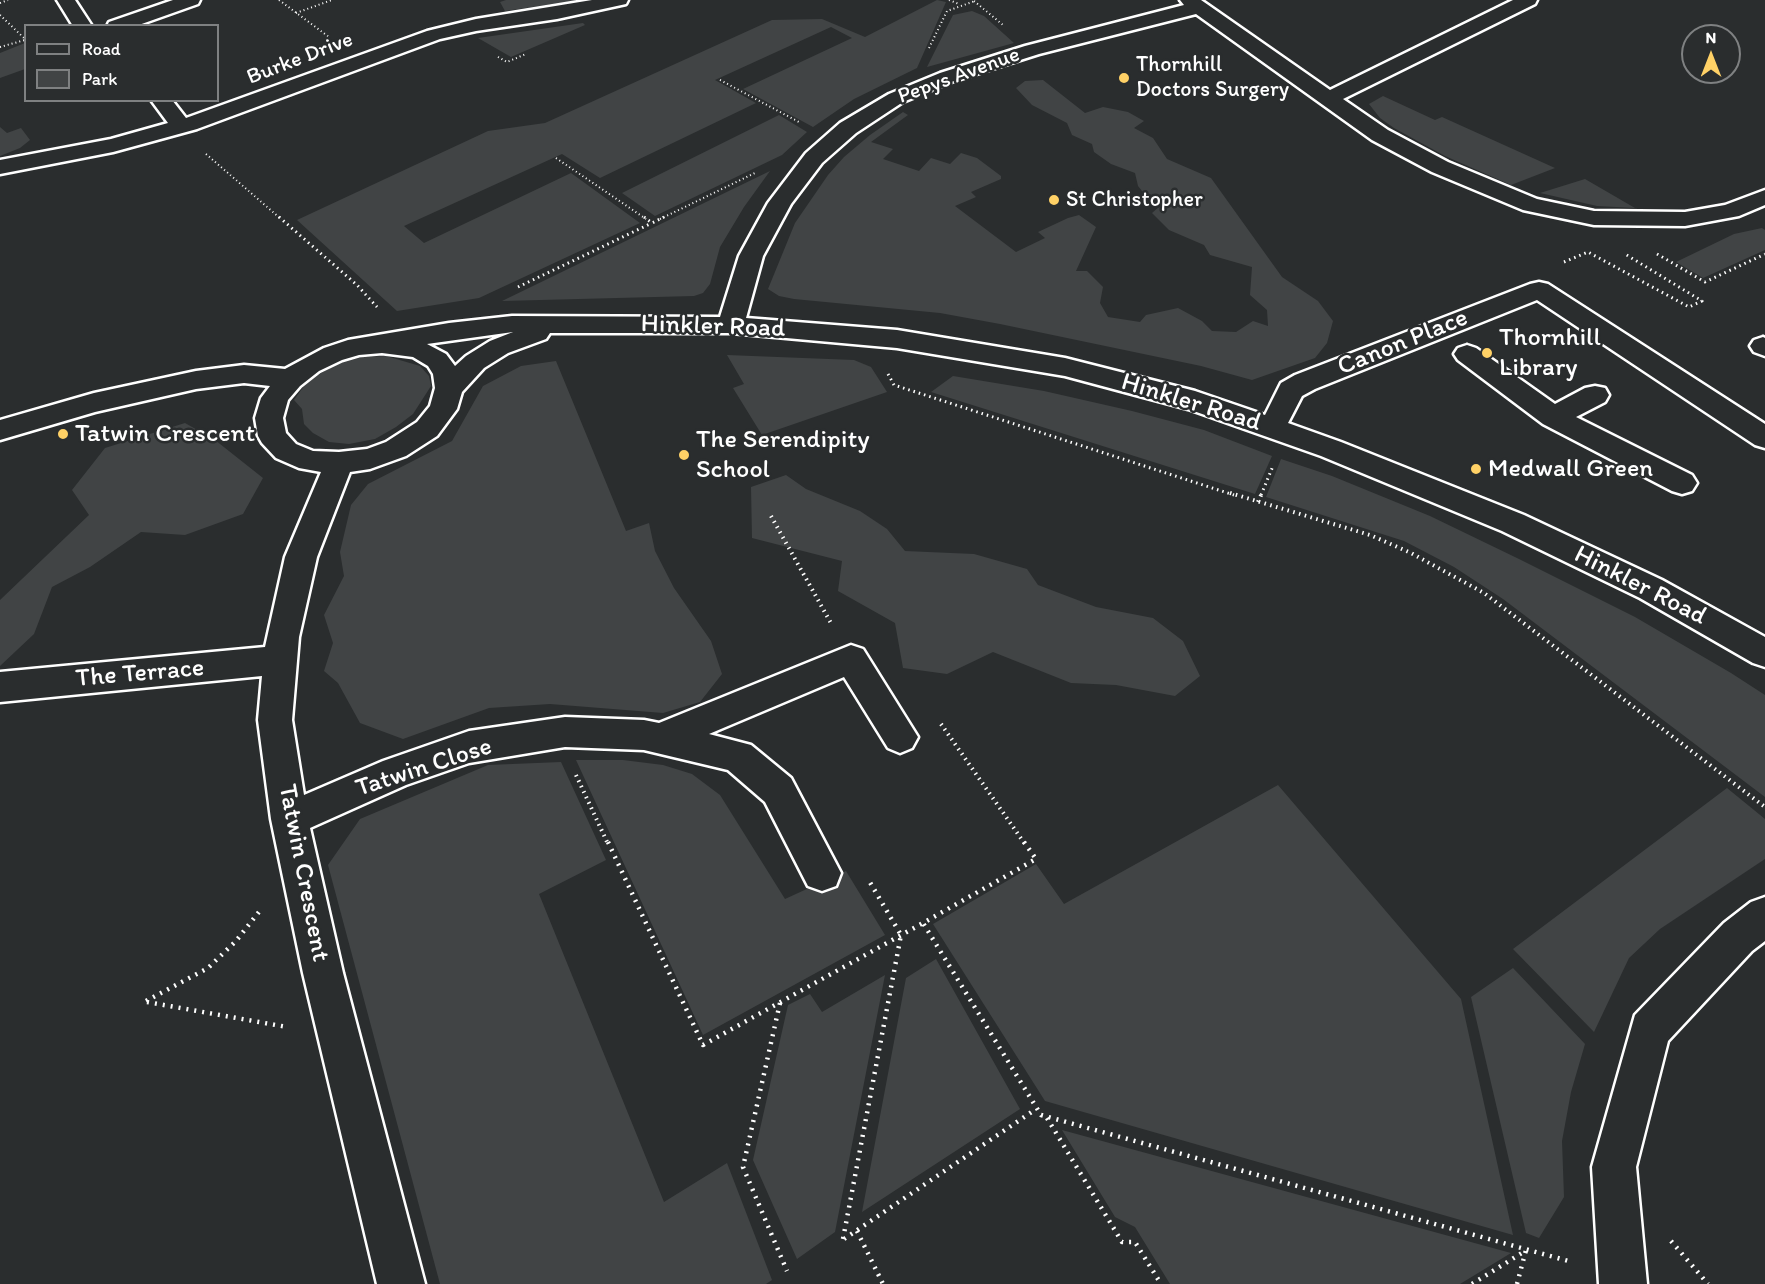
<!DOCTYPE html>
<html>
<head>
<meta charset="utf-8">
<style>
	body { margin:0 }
	#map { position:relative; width:1765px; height:1284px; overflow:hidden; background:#2a2d2e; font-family:Itim,sans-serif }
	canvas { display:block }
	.legend { position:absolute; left:24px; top:24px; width:195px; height:78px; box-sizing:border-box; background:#2a2d2e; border:2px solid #7f8182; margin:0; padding:8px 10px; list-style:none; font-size:18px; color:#fff }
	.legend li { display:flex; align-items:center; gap:12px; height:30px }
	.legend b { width:30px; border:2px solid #7f8182 }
	.north { position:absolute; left:1681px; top:24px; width:60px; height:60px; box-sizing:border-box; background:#2a2d2e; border:2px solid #7f8182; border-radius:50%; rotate:0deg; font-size:16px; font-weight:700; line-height:24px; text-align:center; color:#fff }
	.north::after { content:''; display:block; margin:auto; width:21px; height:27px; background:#ffd166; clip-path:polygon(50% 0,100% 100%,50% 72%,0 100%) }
</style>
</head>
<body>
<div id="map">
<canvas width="1765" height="1284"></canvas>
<ul class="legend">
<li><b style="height:8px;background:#2a2d2e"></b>Road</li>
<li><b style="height:16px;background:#414445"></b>Park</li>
</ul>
<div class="north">N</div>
</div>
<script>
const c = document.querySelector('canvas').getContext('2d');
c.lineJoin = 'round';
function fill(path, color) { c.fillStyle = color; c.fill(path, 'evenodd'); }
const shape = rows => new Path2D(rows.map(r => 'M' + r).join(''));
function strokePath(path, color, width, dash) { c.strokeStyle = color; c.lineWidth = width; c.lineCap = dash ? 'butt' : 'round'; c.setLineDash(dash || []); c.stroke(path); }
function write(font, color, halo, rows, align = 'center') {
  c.font = font + ' Itim,sans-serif'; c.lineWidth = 5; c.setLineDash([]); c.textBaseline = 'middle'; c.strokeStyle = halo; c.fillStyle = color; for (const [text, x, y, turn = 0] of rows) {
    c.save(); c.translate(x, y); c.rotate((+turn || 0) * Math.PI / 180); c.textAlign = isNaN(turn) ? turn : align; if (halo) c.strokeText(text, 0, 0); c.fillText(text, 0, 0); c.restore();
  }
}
fill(shape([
	[506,0,580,0,505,11,500,2],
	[937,0,946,2,917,68,854,99,813,127,743,89,852,38,831,27,715,80,756,103,600,178,562,154,404,226,424,243,571,173,640,223,479,298,397,311,297,220,488,131,545,123,772,20,822,19,865,37],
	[972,11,984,16,1014,43,927,67,953,15],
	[583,23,585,25,511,57,478,38],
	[25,43,25,69,0,78,0,53],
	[1043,80,1085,113,1103,107,1128,112,1144,121,1134,128,1153,138,1167,159,1211,178,1282,277,1318,301,1333,321,1327,343,1315,358,1252,380,1201,366,1000,324,940,313,794,299,779,296,768,289,795,223,828,175,844,157,870,135,903,112,908,115,871,142,893,149,883,159,919,171,931,158,950,164,961,153,977,158,1001,176,1001,179,971,192,976,197,955,206,1016,252,1045,238,1038,232,1068,218,1079,215,1096,227,1076,271,1087,271,1103,287,1100,303,1108,317,1140,322,1146,315,1178,308,1202,321,1212,331,1236,332,1253,321,1268,326,1267,310,1250,295,1252,267,1210,255,1204,245,1169,230,1152,213,1160,206,1150,201,1138,186,1135,173,1111,164,1094,152,1092,144,1072,135,1067,123,1032,105,1016,88,1025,81],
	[1383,96,1435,120,1442,117,1555,168,1511,185,1445,156,1394,128,1380,118,1369,104],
	[779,115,807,132,782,155,655,216,622,193],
	[0,127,7,133,21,128,30,140,20,148,0,156],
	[770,171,744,207,720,247,710,284,703,293,694,296,502,301],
	[1585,179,1635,208,1597,206,1540,193],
	[1762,228,1765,230,1765,250,1703,278,1676,262,1734,234],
	[727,355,854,360,871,367,887,392,762,435,733,388,744,384],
	[386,356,420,366,429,376,431,386,413,414,396,427,375,439,349,444,329,442,313,433,304,424,302,409,294,400,304,386,319,374,340,363,363,357],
	[556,361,626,531,649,523,655,551,674,588,711,641,722,674,700,702,663,713,550,704,489,708,403,739,360,723,338,683,324,671,333,643,324,615,344,576,340,552,351,505,368,484,452,441,483,386,521,366],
	[953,376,1044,391,1132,411,1204,430,1272,456,1255,494,931,392],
	[185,423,215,440,263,478,243,514,185,535,141,532,90,567,52,587,34,634,0,666,0,600,89,515,72,490,105,448],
	[1281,459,1332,476,1430,516,1519,559,1635,617,1731,673,1765,695,1765,797,1503,599,1454,567,1404,541,1266,497],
	[786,475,806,489,860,511,887,529,905,551,974,554,1027,569,1038,585,1096,607,1153,618,1183,641,1200,676,1175,696,1116,685,1071,683,993,652,947,674,903,668,895,623,838,591,842,561,752,538,751,487],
	[576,760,623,760,663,765,692,774,720,795,785,899,846,871,885,935,703,1035],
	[561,762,606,860,539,894,664,1202,727,1163,772,1280,766,1284,440,1284,328,865,360,819,488,765],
	[1278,785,1461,999,1513,1235,1045,1101,933,924,1036,864,1064,904],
	[1727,788,1765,819,1765,859,1660,929,1629,958,1594,1032,1513,949],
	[936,959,1020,1109,862,1212,906,978],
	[1513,968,1585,1044,1571,1092,1562,1141,1564,1197,1539,1238,1526,1233,1471,997],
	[885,975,835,1232,797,1259,753,1160,788,1005,810,994,822,1012],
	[1062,1130,1511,1253,1460,1284,1170,1284,1135,1227,1115,1217]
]), '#414445');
const minor = shape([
	[57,0,75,0,92,26,73,26,57,0],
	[173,0,200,0,198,4,136,26,107,26,109,22,173,0],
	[592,0,628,0,626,4,557,19,476,31,440,39,197,129,113,152,0,174,0,160,111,139,168,123,151,100,172,100,186,118,427,31,476,19,592,0],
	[1180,0,1201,0,1330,90,1513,0,1537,0,1535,4,1343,99,1388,130,1448,162,1537,199,1594,211,1685,212,1725,205,1765,190,1765,205,1739,216,1685,226,1594,225,1523,210,1432,172,1372,140,1196,14,1039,54,954,81,903,102,856,133,822,163,791,204,763,256,746,318,897,330,1065,358,1195,391,1265,415,1281,383,1295,375,1530,284,1539,282,1548,284,1765,424,1765,448,1755,445,1537,300,1315,389,1302,396,1288,423,1341,442,1524,515,1662,580,1765,637,1765,667,1753,663,1640,598,1502,531,1321,456,1188,409,1065,376,897,348,731,333,550,333,546,339,508,353,484,368,462,392,457,409,437,436,406,456,370,469,350,472,317,557,299,637,292,720,304,795,383,761,469,731,565,717,644,720,659,723,851,645,863,649,918,737,912,748,900,753,888,748,844,677,709,734,751,745,791,778,841,873,836,886,822,891,808,886,765,802,728,770,644,750,565,747,469,763,406,785,310,828,343,973,425,1284,377,1284,303,973,271,819,258,720,262,676,0,702,0,672,265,647,285,557,321,472,299,468,276,458,262,443,258,436,255,418,261,398,270,386,244,383,196,389,95,412,0,440,0,420,94,393,196,371,244,365,285,369,324,348,348,340,449,323,512,316,720,317,739,256,768,203,806,153,840,123,889,94,940,73,1025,46,1184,5,1180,0],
	[513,332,490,341,466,356,455,366,446,354,427,344,513,332],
	[382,353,413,357,428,366,433,374,435,388,430,406,417,422,386,442,367,449,339,452,313,451,296,444,286,433,283,418,288,400,300,386,319,371,342,360,359,355,382,353],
	[1763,337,1765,338,1765,356,1754,352,1750,346,1754,340,1763,337],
	[1467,345,1476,348,1555,404,1585,388,1595,386,1605,388,1609,395,1605,402,1576,417,1692,475,1697,483,1692,491,1682,494,1672,491,1543,424,1458,360,1454,354,1458,348,1467,345],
	[1765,897,1765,941,1752,951,1668,1041,1636,1167,1647,1284,1599,1284,1592,1167,1635,1015,1724,923,1751,902,1765,897]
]);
strokePath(minor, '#fff', 5);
strokePath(shape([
	[279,0,329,37],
	[949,0,959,4],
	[974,1,1003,25],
	[0,3,8,0],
	[296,13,332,0],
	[0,15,25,39],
	[0,47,25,40],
	[929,48,947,11,975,1],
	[498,57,507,62,526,54],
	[720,80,799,122],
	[206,154,281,219],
	[556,158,646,219],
	[660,219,755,173]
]), '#fff', 2, [1, 3]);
strokePath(shape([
	[279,217,357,285,377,307],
	[644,217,652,223,664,217],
	[1657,254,1705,282,1765,254],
	[1564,262,1588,252,1689,307,1702,301,1625,254],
	[518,287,652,223],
	[888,374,894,385,1234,495],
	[1261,495,1273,466]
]), '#fff', 3, [1.5, 4]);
strokePath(shape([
	[1230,493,1370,535,1411,553,1484,593,1765,807],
	[1258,502,1262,493],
	[771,516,832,625],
	[941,724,1025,844],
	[576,775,608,844]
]), '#fff', 4, [1.5, 4.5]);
strokePath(shape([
	[608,842,703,1045,923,923],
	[1024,842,1036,859,923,923,1041,1115,1572,1262],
	[146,1001,208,968,236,941,262,908],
	[147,1002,287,1027],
	[780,1003,743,1167,787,1271],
	[1047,1118,1122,1242,1135,1242,1161,1284],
	[857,1231,883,1284],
	[843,1239,901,935,868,879],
	[844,1239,1036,1109],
	[1671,1241,1708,1284],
	[1472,1284,1525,1251],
	[1517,1284,1526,1250]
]), '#fff', 4.5, [2, 6]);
fill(minor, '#2a2d2e');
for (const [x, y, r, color] of [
	[1124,78,6,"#ffd166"],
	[1054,200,6,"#ffd166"],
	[1487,353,6,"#ffd166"],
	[63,434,6,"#ffd166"],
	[684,455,6,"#ffd166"],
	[1476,469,6,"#ffd166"]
]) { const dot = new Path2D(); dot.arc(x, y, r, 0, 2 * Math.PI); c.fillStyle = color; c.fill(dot); strokePath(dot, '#2a2d2e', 2); }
write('22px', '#fff', '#2a2d2e', [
	["Burke Drive",300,59,-21],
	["Pepys Avenue",959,76,-20]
]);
write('22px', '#fff', '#2a2d2e', [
	["Thornhill",1136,65],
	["Doctors Surgery",1136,90],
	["St Christopher",1066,200]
], 'left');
write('26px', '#fff', '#2a2d2e', [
	["Hinkler Road",713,327,2],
	["Canon Place",1403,343,-22],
	["Hinkler Road",1191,403,17],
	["Hinkler Road",1640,586,27],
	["The Terrace",140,674,-5],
	["Tatwin Close",424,768,-18],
	["Tatwin Crescent",303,873,79]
]);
write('26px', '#fff', '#2a2d2e', [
	["Thornhill",1499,338],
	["Library",1499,368],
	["Tatwin Crescent",75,434],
	["The Serendipity",696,440],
	["School",696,470],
	["Medwall Green",1488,469]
], 'left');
</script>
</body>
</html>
